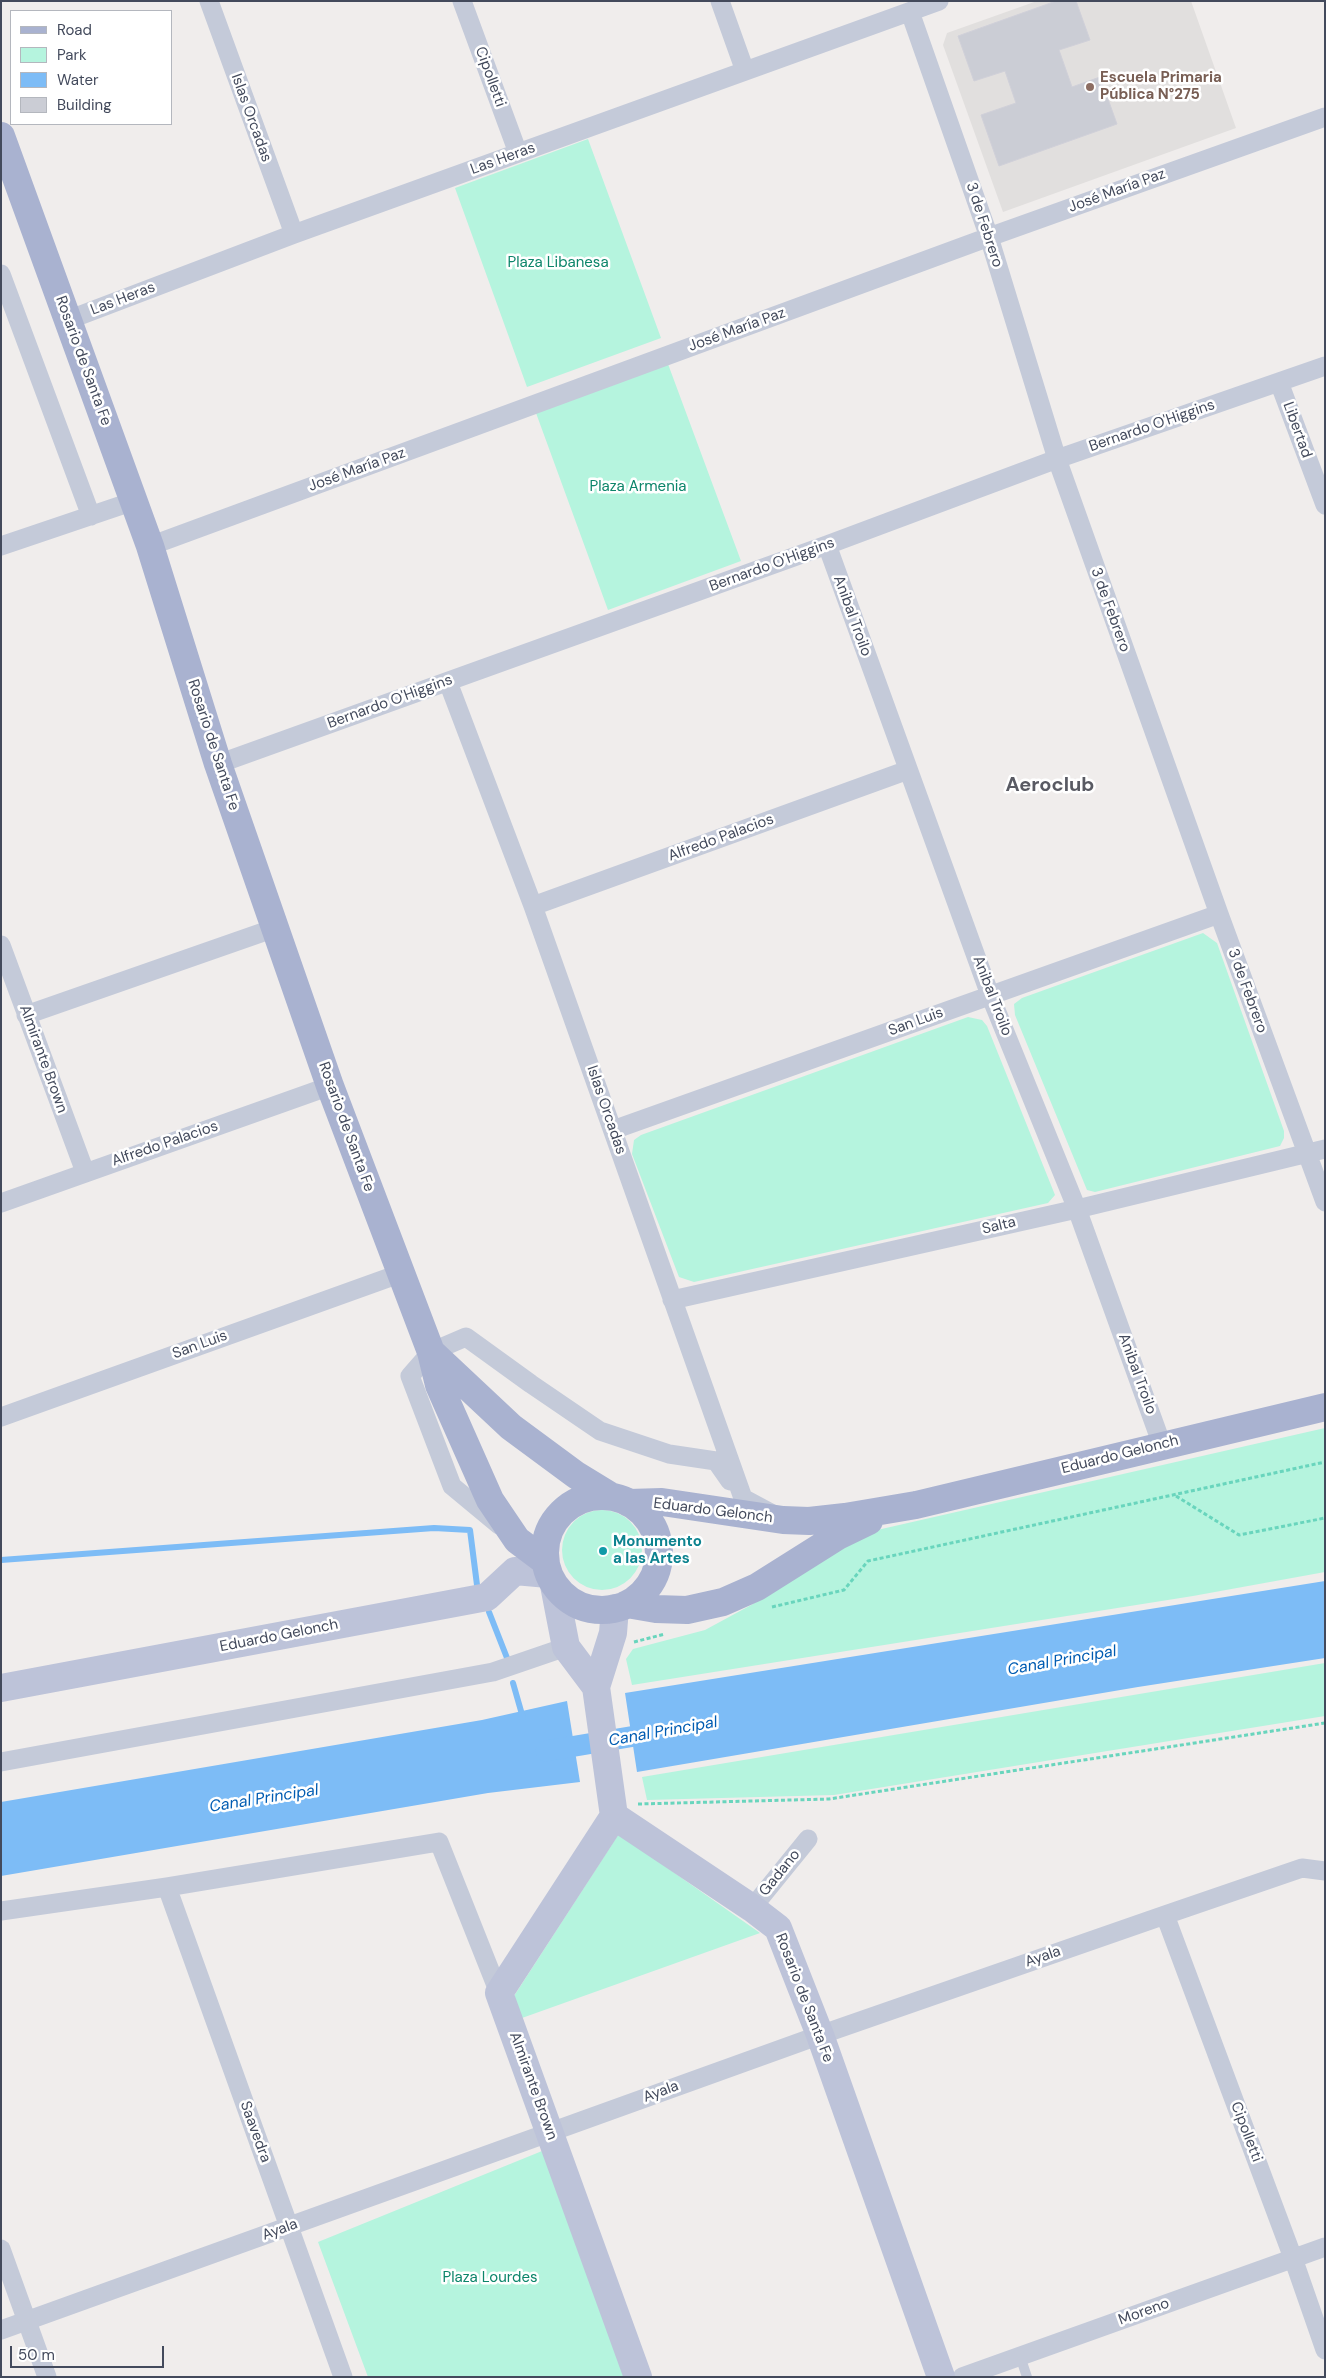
<!DOCTYPE html>
<html>
<head>
<meta charset="utf-8">
<style>
	body { margin:0 }
	#map { position:relative; width:1326px; height:2378px; overflow:hidden; background:#f0edec; font-family:"DM Sans",sans-serif }
	canvas { display:block }
	.frame { position:absolute; inset:0; border:2px solid #434a5c; pointer-events:none }
	.legend { position:absolute; left:10px; top:10px; width:162px; height:115px; box-sizing:border-box; background:#fff; border:1px solid #b4b7be; margin:0; padding:6px 9px; list-style:none; font-size:15px; color:#434a5c }
	.legend li { display:flex; align-items:center; gap:10px; height:25px }
	.legend b { width:25px; border:1px solid #b4b7be }
	.scale { position:absolute; left:10px; top:2346px; width:154px; height:22px; box-sizing:border-box; border:2px solid #434a5c; border-top:0; padding-left:6px; font-size:15px; line-height:18px; white-space:nowrap; color:#434a5c; -webkit-text-stroke:4px #fff; paint-order:stroke }
</style>
</head>
<body>
<div id="map">
<canvas width="1326" height="2378"></canvas>
<div class="frame"></div>
<ul class="legend">
<li><b style="height:6px;background:#a9b2d0"></b>Road</li>
<li><b style="height:14px;background:#b5f4de"></b>Park</li>
<li><b style="height:14px;background:#7dbcf6"></b>Water</li>
<li><b style="height:14px;background:#cbcdd5"></b>Building</li>
</ul>
<div class="scale">50 m</div>
</div>
<script>
const c = document.querySelector('canvas').getContext('2d');
c.lineJoin = 'round';
function fill(path, color) { c.fillStyle = color; c.fill(path, 'evenodd'); }
const shape = rows => new Path2D(rows.map(r => 'M' + r).join(''));
function strokePath(path, color, width, dash) { c.strokeStyle = color; c.lineWidth = width; c.lineCap = dash ? 'butt' : 'round'; c.setLineDash(dash || []); c.stroke(path); }
function write(font, color, halo, rows, align = 'center') {
  c.font = font + ' "DM Sans",sans-serif'; c.lineWidth = 5; c.setLineDash([]); c.textBaseline = 'middle'; c.strokeStyle = halo; c.fillStyle = color; for (const [text, x, y, turn = 0] of rows) {
    c.save(); c.translate(x, y); c.rotate((+turn || 0) * Math.PI / 180); c.textAlign = isNaN(turn) ? turn : align; if (halo) c.strokeText(text, 0, 0); c.fillText(text, 0, 0); c.restore();
  }
}
fill(shape([
	[1037,1,1191,1,1236,128,1003,212,943,45,947,33]
]), '#e1dfde');
fill(shape([
	[588,139,661,338,527,387,455,188],
	[668,364,741,561,608,610,536,413],
	[1203,933,1217,943,1284,1131,1284,1138,1280,1146,1095,1192,1087,1190,1015,1015,1014,1004,1022,998],
	[968,1017,982,1020,987,1026,1055,1195,1048,1203,694,1282,679,1277,632,1154,634,1140,641,1135],
	[1325,1428,1325,1572,1193,1596,632,1685,626,1659,633,1649,705,1630,753,1604,804,1568,864,1533],
	'562 1550a40 40 0 1 1 80 0a40 40 0 1 1-80 0Z',
	[1325,1663,1325,1716,834,1795,647,1800,642,1777],
	[618,1835,622,1836,760,1933,522,2018,514,1996],
	[547,2149,632,2377,368,2377,318,2242]
]), '#b5f4de');
fill(shape([
	[1325,1581,1325,1658,1138,1687,637,1772,625,1693],
	[567,1701,580,1782,488,1793,1,1876,1,1802,482,1720]
]), '#7dbcf6');
strokePath(shape([
	[1,1560,434,1528,470,1530,477,1585],
	[489,1612,509,1663],
	[513,1683,523,1718]
]), '#7dbcf6', 6);
strokePath(shape([
	[546,1751,659,1732]
]), '#7dbcf6', 21);
const building = shape([
	[1056,1,1076,1,1090,40,1059,50,1072,87,1100,77,1117,124,999,166,981,115,1016,103,1005,71,974,81,958,36,1056,1]
]);
fill(building, '#cbcdd5');
strokePath(building, '#d0d0d9', 1);
strokePath(shape([
	[1176,1496,1239,1535,1325,1518],
	[772,1607,844,1590,868,1561,1325,1462],
	[634,1642,665,1634],
	[638,1804,829,1799,1325,1723]
]), '#69d5bd', 3, [4, 2.5]);
strokePath(shape([
	[1020,2356,1027,2377]
]), '#c4cad9', 10);
strokePath(shape([
	[209,1,294,234],
	[462,1,518,153],
	[720,1,745,71],
	[910,12,989,237,1057,459,1219,914,1325,1202],
	[1,274,91,516],
	[68,320,294,234,939,1],
	[1279,382,1325,505],
	[827,545,990,995,1077,1209,1162,1445],
	[1,546,134,501],
	[150,546,989,237,1325,117],
	[448,682,533,906,743,1498,771,1513],
	[218,764,827,545,1057,459,1325,366],
	[533,906,908,770],
	[1,945,85,1172],
	[26,1015,275,928],
	[613,1130,1219,914],
	[1,1203,330,1086],
	[672,1300,1077,1209,1325,1149],
	[1,1417,399,1274],
	[499,1525,452,1486,410,1376,431,1352,466,1337,531,1384,600,1431,669,1454,716,1461,730,1481],
	[1,1762,493,1672,566,1647],
	[167,1887,343,2377],
	[752,1908,808,1839],
	[1,1911,167,1887,439,1842,499,1993],
	[1165,1915,1293,2258,1325,2350],
	[1,2249,47,2377],
	[1,2330,820,2035,1165,1915,1302,1868,1325,1871],
	[962,2377,1325,2247]
]), '#c4cad9', 19);
strokePath(shape([
	[554,1585,566,1647,596,1687],
	[615,1608,613,1633,596,1687,614,1816,752,1908,778,1928,820,2035,941,2377],
	[1,1688,487,1597,515,1571,548,1574],
	[614,1816,499,1993,638,2377]
]), '#bdc3d9', 28);
strokePath(shape([
	[1,136,150,546,218,764,330,1086,431,1352,439,1385,490,1500,517,1540,545,1561],
	[431,1352,511,1427,576,1475,612,1497],
	'545 1553a57 57 0 1 1 114 0a57 57 0 1 1-114 0Z',
	[629,1503,662,1502,783,1520,809,1521,845,1517,916,1505,1325,1407],
	[627,1604,656,1609,687,1610,723,1602,757,1587,838,1536,869,1521]
]), '#a9b2d0', 28);
for (const [x, y, r, color] of [
	[1090,87,5,"#8d6e63"],
	[603,1551,5,"#0f9aa8"]
]) { const dot = new Path2D(); dot.arc(x, y, r, 0, 2 * Math.PI); c.fillStyle = color; c.fill(dot); strokePath(dot, '#fff', 2); }
write('15px', '#434a5c', '#fff', [
	["Cipolletti",490,77,70],
	["Islas Orcadas",251,118,70],
	["Las Heras",503,159,-20],
	["José María Paz",1117,191,-20],
	["3 de Febrero",984,225,72],
	["Las Heras",123,299,-21],
	["José María Paz",737,330,-20],
	["Rosario de Santa Fe",83,361,70],
	["Bernardo O'Higgins",1152,426,-19],
	["Libertad",1297,430,70],
	["José María Paz",357,470,-20],
	["Bernardo O'Higgins",772,565,-20],
	["3 de Febrero",1110,610,70],
	["Anibal Troilo",852,616,70],
	["Bernardo O'Higgins",390,702,-20],
	["Rosario de Santa Fe",213,745,72],
	["Alfredo Palacios",721,838,-20],
	["3 de Febrero",1247,991,70],
	["Anibal Troilo",992,996,69],
	["San Luis",916,1022,-20],
	["Almirante Brown",43,1059,70],
	["Islas Orcadas",606,1110,71],
	["Rosario de Santa Fe",346,1127,70],
	["Alfredo Palacios",165,1144,-19],
	["Salta",999,1226,-13],
	["San Luis",200,1345,-20],
	["Anibal Troilo",1137,1374,70],
	["Eduardo Gelonch",1120,1455,-14],
	["Eduardo Gelonch",713,1511,7],
	["Eduardo Gelonch",279,1636,-11],
	["Gadano",780,1873,-51],
	["Ayala",1043,1957,-19],
	["Rosario de Santa Fe",804,1998,69],
	["Almirante Brown",533,2086,70],
	["Ayala",661,2092,-20],
	["Saavedra",255,2132,70],
	["Cipolletti",1246,2132,69],
	["Ayala",280,2230,-20],
	["Moreno",1144,2312,-20]
]);
write('bold 15px', '#785e54', '#fff', [
	["Escuela Primaria",1100,78],
	["Pública N°275",1100,95]
], 'left');
write('15px', '#0c856a', '#fff', [
	["Plaza Libanesa",558,263],
	["Plaza Armenia",638,487],
	["Plaza Lourdes",490,2278]
]);
write('bold 15px', '#0d838f', '#fff', [
	["Monumento",613,1542],
	["a las Artes",613,1559]
], 'left');
write('italic 16px', '#005cb2', '#fff', [
	["Canal Principal",1062,1661,-10],
	["Canal Principal",663,1732,-10],
	["Canal Principal",264,1799,-9]
]);
write('bold 20px', '#595a63', '#fff', [
	["Aeroclub",1050,786]
]);
</script>
</body>
</html>
